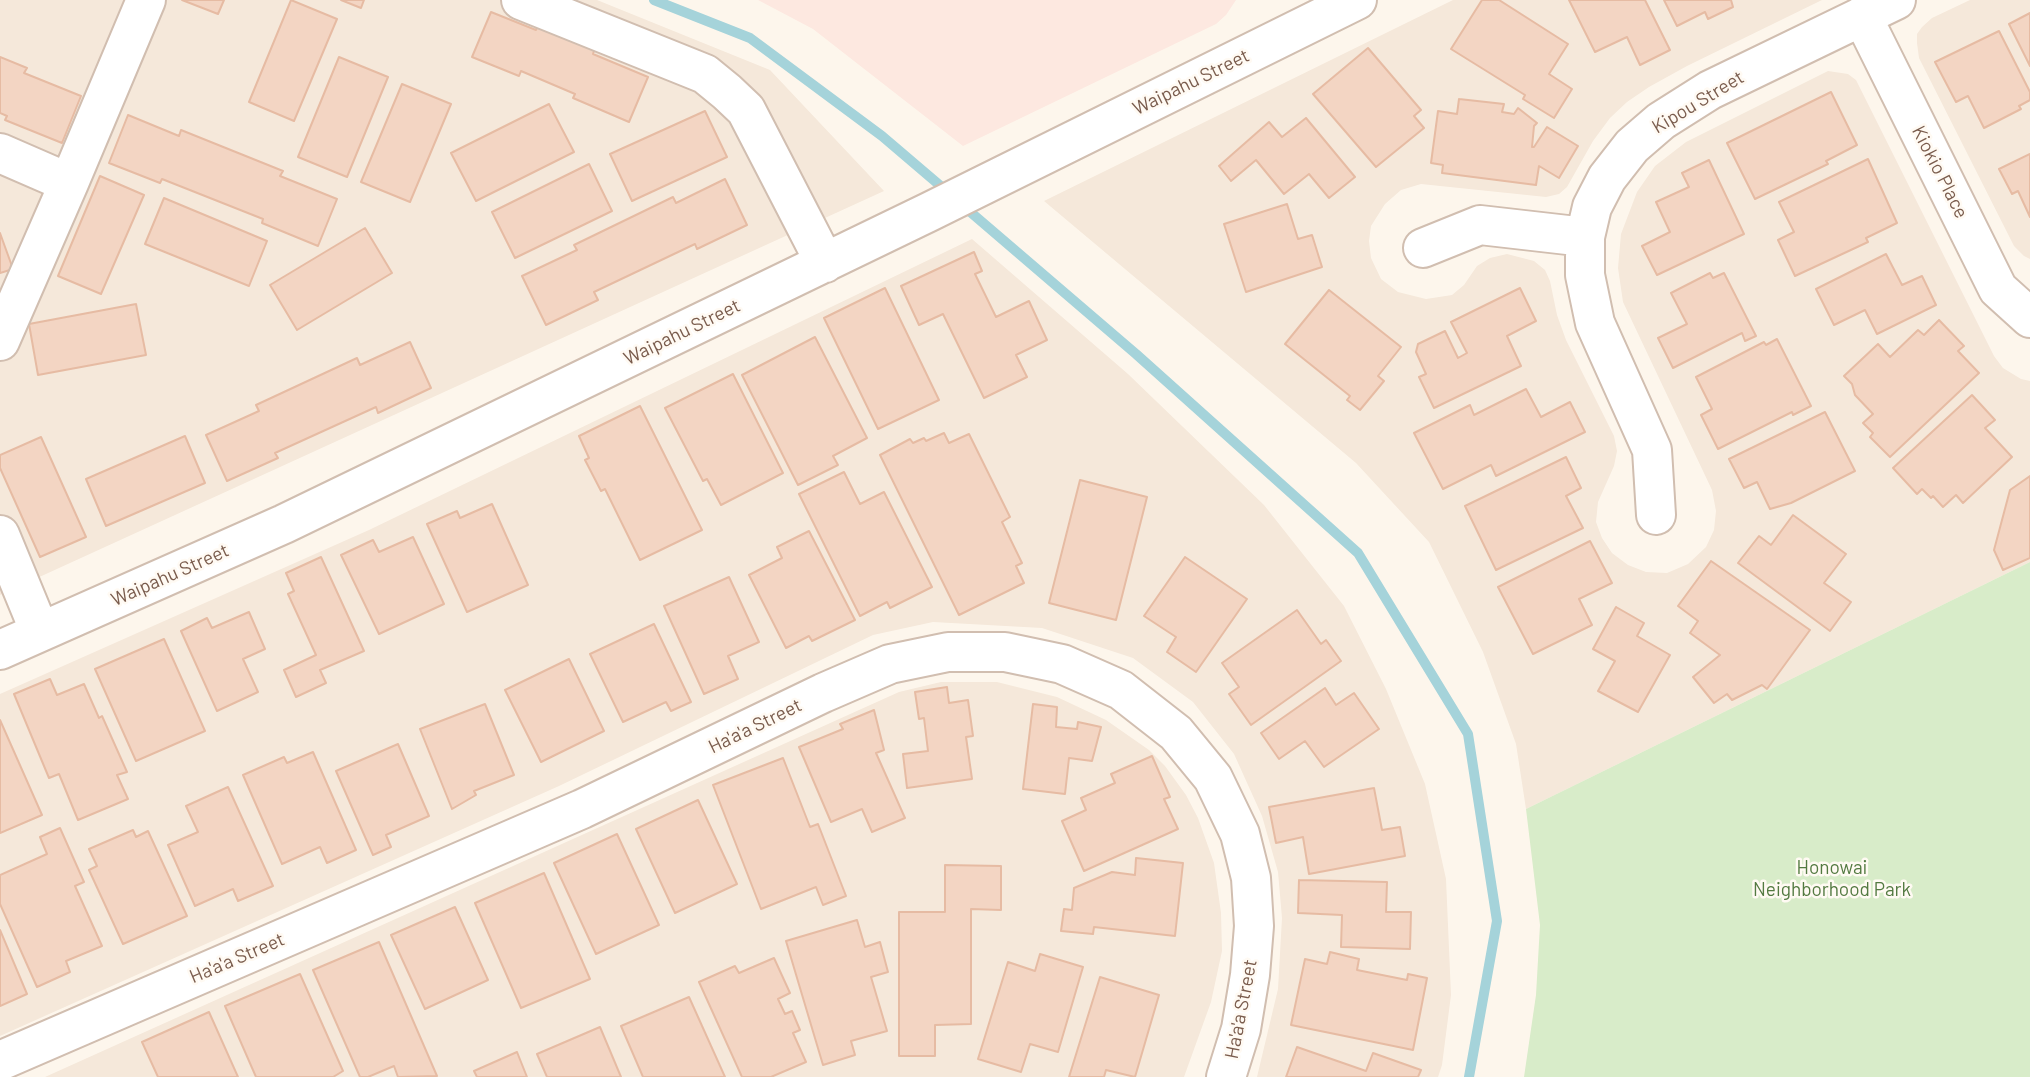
<!DOCTYPE html>
<html>
<head>
<meta charset="utf-8">
<style>
	body { margin:0 }
	canvas { display:block; background:#fdf6ec }
</style>
</head>
<body>
<canvas width="2030" height="1077"></canvas>
<script>
const c = document.querySelector('canvas').getContext('2d');
c.lineJoin = 'round';
function fill(path, color) { c.fillStyle = color; c.fill(path, 'evenodd'); }
const shape = rows => new Path2D(rows.map(r => 'M' + r).join(''));
function strokePath(path, color, width, dash) { c.strokeStyle = color; c.lineWidth = width; c.lineCap = dash ? 'butt' : 'round'; c.setLineDash(dash || []); c.stroke(path); }
function write(font, color, halo, rows, align = 'center') {
  c.font = font + ' Barlow,sans-serif'; c.lineWidth = 5; c.setLineDash([]); c.textBaseline = 'middle'; c.strokeStyle = halo; c.fillStyle = color; for (const [text, x, y, turn = 0] of rows) {
    c.save(); c.translate(x, y); c.rotate((+turn || 0) * Math.PI / 180); c.textAlign = isNaN(turn) ? turn : align; if (halo) c.strokeText(text, 0, 0); c.fillText(text, 0, 0); c.restore();
  }
}
fill(shape([
	[0,0,597,0,770,70,884,191,0,595],
	[1453,0,1822,0,1687,66,1649,87,1627,102,1610,118,1593,141,1567,187,1559,194,1546,197,1421,184,1401,190,1385,204,1371,226,1369,241,1371,258,1381,279,1398,292,1426,299,1452,295,1464,285,1477,266,1490,258,1507,254,1534,261,1545,270,1550,281,1557,315,1566,340,1614,436,1617,451,1614,466,1598,502,1596,522,1602,538,1612,553,1628,565,1646,572,1667,573,1688,564,1706,547,1714,530,1716,511,1712,490,1623,302,1618,268,1621,234,1637,192,1655,166,1686,142,1828,71,1848,74,1856,80,1994,356,2003,368,2021,379,2030,381,2030,562,1526,809,1516,744,1483,652,1429,542,1356,463,1044,201],
	[1970,0,2030,0,2030,259,2024,256,2014,246,1919,58,1917,43,1917,34,1922,27,1932,18],
	[972,239,1128,374,1264,505,1344,606,1386,689,1425,784,1446,879,1451,995,1442,1065,1438,1077,1257,1077,1278,989,1282,918,1278,872,1262,816,1234,754,1193,702,1133,658,1042,628,933,622,873,635,559,786,0,1036,0,694,369,530],
	[941,682,997,682,1057,697,1106,720,1149,750,1165,766,1186,795,1198,818,1214,863,1221,913,1222,951,1211,1002,1184,1077,45,1077,899,692]
]), '#f5e8da');
fill(shape([
	[758,0,1236,0,1226,15,1216,24,963,146,813,29]
]), '#fde8e0');
fill(shape([
	[2030,562,2030,1077,1524,1077,1536,995,1540,925,1526,809]
]), '#d8ecc9');
strokePath(shape([
	[654,0,750,38,882,136,950,194],
	[961,204,1136,354,1358,553,1468,734,1497,921,1469,1077]
]), '#a5d3da', 10);
const building = shape([
	[182,0,224,0,218,14,182,0],
	[291,0,337,19,294,121,249,102,291,0],
	[341,0,364,0,361,8,341,0],
	[1482,0,1499,0,1568,44,1549,74,1572,89,1554,118,1523,99,1525,95,1451,49,1482,0],
	[1569,0,1645,0,1670,50,1640,65,1627,37,1595,52,1569,0],
	[1664,0,1731,0,1733,7,1708,19,1705,12,1677,26,1664,0],
	[491,12,536,30,538,25,595,48,593,54,648,77,629,122,573,98,575,94,521,71,519,76,472,57,491,12],
	[2030,13,2030,66,2009,24,2030,13],
	[1999,31,2030,92,2030,100,2019,106,2021,109,1984,128,1968,96,1956,102,1935,62,1999,31],
	[1368,48,1421,110,1414,116,1424,128,1376,167,1313,94,1368,48],
	[0,57,27,68,24,73,81,96,62,143,5,120,7,116,0,113,0,57],
	[339,57,388,77,347,177,298,157,339,57],
	[402,84,451,104,410,202,361,182,402,84],
	[1831,92,1857,145,1826,161,1828,164,1755,199,1727,143,1831,92],
	[1459,99,1504,104,1502,112,1514,114,1518,108,1537,123,1534,126,1532,147,1534,147,1547,127,1578,146,1559,178,1539,166,1536,185,1442,173,1443,165,1431,163,1438,111,1457,114,1459,99],
	[549,104,574,152,476,201,451,153,549,104],
	[705,111,727,157,632,201,610,154,705,111],
	[128,115,179,136,181,130,283,171,280,176,337,199,318,246,262,223,263,219,162,179,160,183,109,163,128,115],
	[1306,118,1355,177,1329,198,1309,174,1284,194,1256,160,1231,181,1219,166,1269,122,1282,137,1306,118],
	[2030,154,2030,217,2018,191,2012,194,1999,169,2030,154],
	[1868,159,1897,223,1866,238,1868,242,1795,276,1778,240,1794,232,1779,202,1868,159],
	[1709,160,1744,234,1657,275,1642,246,1670,232,1656,202,1689,187,1682,173,1709,160],
	[589,164,612,211,515,258,492,212,589,164],
	[100,176,144,195,101,294,58,276,100,176],
	[725,179,747,225,697,249,695,244,594,292,598,300,546,325,522,276,577,250,574,245,673,197,676,203,725,179],
	[164,198,267,241,249,286,145,244,164,198],
	[1287,204,1298,239,1312,235,1322,267,1246,292,1224,224,1287,204],
	[365,228,392,273,297,330,270,285,365,228],
	[0,233,13,269,0,273,0,233],
	[974,252,982,271,975,274,996,317,1029,301,1047,340,1016,355,1027,377,984,398,943,314,919,325,901,286,974,252],
	[1886,254,1902,285,1922,276,1936,305,1877,334,1865,310,1834,325,1816,289,1886,254],
	[1710,273,1713,278,1724,273,1756,336,1745,341,1742,333,1673,368,1658,338,1687,324,1671,293,1710,273],
	[885,288,939,400,878,429,824,318,885,288],
	[1520,288,1536,321,1507,336,1521,366,1434,408,1419,377,1426,374,1416,352,1418,344,1445,331,1458,358,1467,353,1451,322,1520,288],
	[1329,290,1401,347,1378,376,1384,381,1360,410,1347,400,1350,396,1285,344,1329,290],
	[136,304,146,355,38,375,29,324,136,304],
	[1939,320,1964,346,1958,351,1979,373,1890,457,1870,437,1873,433,1863,423,1873,414,1855,395,1852,384,1844,376,1878,344,1890,357,1918,330,1924,335,1939,320],
	[815,337,867,438,833,456,838,465,798,485,742,375,815,337],
	[1777,339,1811,406,1793,415,1792,412,1718,449,1701,415,1712,409,1696,377,1764,342,1766,345,1777,339],
	[410,342,431,388,378,413,376,407,275,453,278,458,227,481,206,435,259,411,256,405,357,358,360,365,410,342],
	[733,374,783,473,721,505,707,479,703,481,665,408,733,374],
	[1526,389,1541,417,1570,402,1585,432,1496,476,1491,465,1443,489,1414,433,1470,405,1474,415,1526,389],
	[1972,395,1995,420,1985,428,2012,457,1963,503,1956,495,1943,507,1933,496,1931,498,1922,489,1917,494,1893,468,1972,395],
	[640,406,702,530,640,560,605,489,601,491,585,460,589,458,579,436,640,406],
	[1825,412,1855,471,1791,503,1770,509,1757,482,1744,488,1729,459,1825,412],
	[944,433,949,443,969,434,1010,517,1002,522,1022,563,1016,566,1024,583,959,615,880,455,910,439,913,443,924,438,926,441,944,433],
	[185,436,205,483,106,526,86,479,185,436],
	[41,437,86,537,40,557,0,468,0,455,41,437],
	[1566,457,1581,488,1566,496,1583,528,1496,570,1465,506,1566,457],
	[844,472,860,504,884,492,932,587,890,608,887,602,860,616,799,494,844,472],
	[2030,476,2030,558,2003,570,1994,550,2010,490,2030,476],
	[1080,480,1147,497,1116,620,1049,603,1080,480],
	[492,504,528,585,467,612,427,524,457,511,460,518,492,504],
	[1793,515,1846,554,1824,583,1851,602,1830,631,1738,563,1759,536,1771,545,1793,515],
	[809,531,855,620,812,641,809,636,786,648,749,575,782,558,777,547,809,531],
	[413,537,444,604,379,634,341,555,373,540,379,552,413,537],
	[1590,541,1612,583,1579,599,1592,625,1533,654,1498,587,1590,541],
	[321,557,364,651,320,670,326,683,296,697,284,670,316,655,288,594,294,591,286,573,321,557],
	[1185,557,1247,599,1196,672,1167,652,1176,637,1144,616,1185,557],
	[1711,561,1810,630,1767,689,1762,685,1732,700,1727,694,1714,703,1693,677,1720,655,1690,633,1698,621,1678,606,1711,561],
	[729,577,759,642,728,656,738,679,704,694,664,606,729,577],
	[1616,607,1644,623,1637,636,1670,655,1638,712,1598,691,1615,661,1593,649,1616,607],
	[1297,610,1321,644,1326,640,1341,661,1251,725,1229,694,1239,687,1222,663,1297,610],
	[249,612,265,649,243,659,258,692,217,711,181,631,207,618,212,628,249,612],
	[654,624,691,702,671,711,666,702,623,722,590,654,654,624],
	[164,639,205,731,136,761,95,669,164,639],
	[569,659,604,731,541,762,505,690,569,659],
	[50,679,57,695,84,684,99,718,102,716,127,772,117,775,128,799,78,820,59,774,49,778,14,694,50,679],
	[947,687,949,703,968,700,973,736,966,737,972,779,907,788,903,754,928,751,924,718,919,719,915,692,947,687],
	[1325,688,1336,705,1354,693,1379,729,1324,767,1305,741,1279,759,1261,733,1325,688],
	[485,704,514,775,474,791,476,795,452,809,420,729,485,704],
	[1033,704,1057,707,1056,727,1077,729,1078,722,1101,727,1092,761,1069,758,1065,794,1023,789,1033,704],
	[874,710,884,750,876,753,905,818,872,832,862,809,831,822,799,747,843,729,840,724,874,710],
	[0,720,42,815,0,833,0,720],
	[398,744,429,816,386,835,391,847,373,855,336,771,398,744],
	[313,752,356,850,327,863,320,847,282,864,243,775,284,757,287,763,313,752],
	[1152,756,1170,797,1164,799,1178,829,1084,871,1062,821,1086,810,1081,798,1115,783,1111,774,1152,756],
	[783,758,810,827,818,824,846,896,823,905,816,887,761,909,713,785,783,758],
	[228,787,273,886,238,901,233,889,195,906,168,845,198,832,186,806,228,787],
	[1374,788,1382,830,1400,827,1405,856,1309,874,1303,837,1276,843,1269,807,1374,788],
	[698,800,737,884,675,913,636,829,698,800],
	[60,828,84,882,75,886,102,946,66,961,70,972,37,987,0,904,0,875,47,854,40,837,60,828],
	[133,830,136,837,148,831,187,916,123,944,89,870,97,866,89,849,133,830],
	[617,834,659,925,596,954,554,863,617,834],
	[1136,858,1183,863,1175,936,1094,927,1093,934,1061,931,1064,909,1072,910,1074,888,1112,872,1135,875,1136,858],
	[945,865,1001,866,1001,910,971,909,971,1024,935,1025,935,1056,899,1056,899,912,945,912,945,865],
	[544,873,590,979,521,1008,475,903,544,873],
	[1299,880,1387,882,1386,912,1411,912,1410,949,1341,947,1342,915,1298,913,1299,880],
	[455,907,488,980,425,1009,391,935,455,907],
	[857,920,865,947,880,942,888,972,871,977,887,1031,851,1041,855,1055,823,1065,786,941,857,920],
	[0,930,27,994,0,1006,0,930],
	[379,942,437,1076,398,1077,394,1066,368,1077,360,1077,313,970,379,942],
	[1330,952,1359,959,1357,970,1407,980,1408,974,1427,978,1413,1050,1291,1025,1305,959,1327,964,1330,952],
	[1040,954,1083,967,1058,1052,1030,1044,1021,1072,978,1059,1008,962,1035,971,1040,954],
	[774,958,790,993,778,999,785,1014,792,1011,800,1030,793,1033,806,1062,771,1077,742,1077,699,982,735,966,739,973,774,958],
	[300,974,343,1071,333,1077,256,1077,225,1006,300,974],
	[1100,977,1159,995,1135,1077,1106,1070,1104,1077,1069,1077,1100,977],
	[689,997,725,1077,643,1077,621,1026,689,997],
	[209,1012,238,1077,158,1077,142,1042,209,1012],
	[600,1027,621,1077,547,1077,537,1054,600,1027],
	[1297,1047,1366,1071,1373,1053,1421,1070,1418,1077,1286,1077,1297,1047],
	[517,1052,527,1077,477,1077,474,1071,517,1052]
]);
fill(building, '#f3d5c3');
strokePath(building, '#e6bba3', 2);
const minor = shape([
	[521,0,705,74,727,92,746,110,825,263],
	[1862,16,1998,289,2030,318],
	[0,153,69,183,146,0],
	[1423,248,1480,225,1585,237],
	[0,341,69,183],
	[1656,515,1652,450,1595,323,1585,275,1585,237,1592,207,1607,178,1632,146,1661,121,1710,90,1896,0],
	[0,535,40,632],
	[0,650,284,524,929,212,1357,0],
	[0,1061,582,809,823,693,890,664,948,652,1005,652,1062,664,1121,690,1176,733,1213,778,1240,834,1251,878,1254,926,1250,975,1241,1029,1226,1077]
]);
strokePath(minor, '#d1beb0', 42);
strokePath(minor, '#fff', 38);
write('19px', '#7a5c4d', '#fffaf3', [
	["Waipahu Street",1191,82,-26],
	["Kipou Street",1698,102,-31],
	["Kiokio Place",1940,172,63],
	["Waipahu Street",682,332,-26],
	["Waipahu Street",170,575,-24],
	["Ha'a'a Street",755,726,-26],
	["Ha'a'a Street",237,958,-23],
	["Ha'a'a Street",1241,1009,-79]
]);
write('19px', '#537a41', '#fffaf3', [
	["Honowai",1832,868],
	["Neighborhood Park",1832,890]
]);
</script>
</body>
</html>
